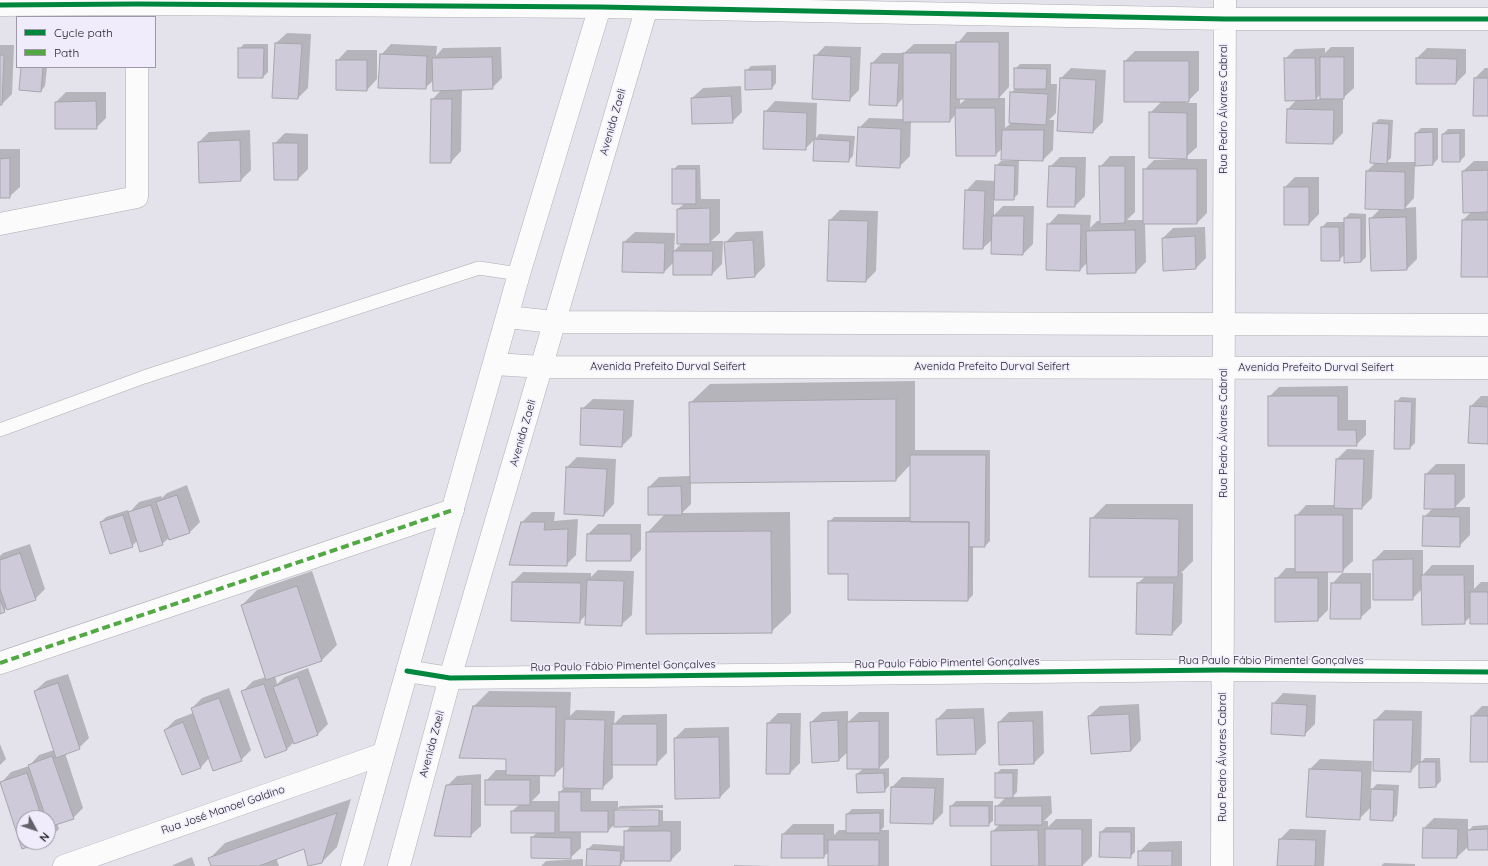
<!DOCTYPE html>
<html>
<head>
<meta charset="utf-8">
<style>
	body { margin:0 }
	#map { position:relative; width:1488px; height:866px; overflow:hidden; background:#e4e2ea; font-family:Quicksand,sans-serif }
	canvas { display:block }
	.legend { position:absolute; left:16px; top:16px; width:140px; height:52px; box-sizing:border-box; background:#f0ecfc; border:1px solid #9c99a5; margin:0; padding:5px 7px; list-style:none; font-size:12px; color:#1e1d22 }
	.legend li { display:flex; align-items:center; gap:8px; height:20px }
	.legend b { width:20px; border:1px solid #9c99a5 }
	.north { position:absolute; left:16px; top:810px; width:40px; height:40px; box-sizing:border-box; background:#f0ecfc; border:1px solid #9c99a5; border-radius:50%; rotate:130deg; font-size:11px; font-weight:700; line-height:16px; text-align:center; color:#1e1d22 }
	.north::after { content:''; display:block; margin:auto; width:14px; height:18px; background:#636268; clip-path:polygon(50% 0,100% 100%,50% 72%,0 100%) }
</style>
</head>
<body>
<div id="map">
<canvas width="1488" height="866"></canvas>
<ul class="legend">
<li><b style="height:5px;background:#00873e"></b>Cycle path</li>
<li><b style="height:5px;background:#52a943"></b>Path</li>
</ul>
<div class="north">N</div>
</div>
<script>
const c = document.querySelector('canvas').getContext('2d');
c.lineJoin = 'round';
function fill(path, color) { c.fillStyle = color; c.fill(path, 'evenodd'); }
const shape = rows => new Path2D(rows.map(r => 'M' + r).join(''));
function strokePath(path, color, width, dash) { c.strokeStyle = color; c.lineWidth = width; c.lineCap = dash ? 'butt' : 'round'; c.setLineDash(dash || []); c.stroke(path); }
function write(font, color, halo, rows, align = 'center') {
  c.font = font + ' Quicksand,sans-serif'; c.lineWidth = 3; c.setLineDash([]); c.textBaseline = 'middle'; c.strokeStyle = halo; c.fillStyle = color; for (const [text, x, y, turn = 0] of rows) {
    c.save(); c.translate(x, y); c.rotate((+turn || 0) * Math.PI / 180); c.textAlign = isNaN(turn) ? turn : align; if (halo) c.strokeText(text, 0, 0); c.fillText(text, 0, 0); c.restore();
  }
}
fill(shape([
	[967,32,1009,32,1009,87,999,98,1005,98,1005,128,1010,124,1011,93,1015,89,1015,69,1020,64,1051,64,1051,84,1057,84,1056,113,1049,120,1054,120,1053,150,1043,160,1019,159,1018,194,1013,199,994,199,994,215,1003,206,1034,206,1033,244,1023,254,993,239,983,248,964,248,966,191,976,180,996,181,996,166,1001,161,1013,161,1003,148,995,155,956,114,950,121,911,121,910,156,899,167,859,128,869,118,904,119,904,97,897,105,870,104,872,63,882,53,904,53,914,44,957,44],
	[960,98,967,98,960,104],
	[287,33,311,34,308,88,298,98,273,97,276,43],
	[244,44,268,44,268,72,263,77,239,49],
	[391,44,437,46,436,56,443,48,501,47,502,78,492,88,462,89,461,151,451,162,431,162,432,100,442,89,434,80,425,88,381,55],
	[0,45,14,45,12,94,2,104,0,104],
	[825,46,861,47,859,90,849,100,815,56],
	[1331,47,1354,47,1354,88,1343,98,1343,133,1333,143,1288,109,1297,99,1285,59,1295,49,1325,48,1325,53],
	[1321,94,1321,99,1316,99],
	[1427,48,1466,49,1466,73,1456,83,1417,58],
	[347,50,377,50,377,79,367,90,337,61],
	[1135,51,1199,51,1199,90,1186,103,1197,103,1197,147,1184,159,1207,159,1207,213,1197,223,1145,223,1146,262,1136,272,1088,262,1080,270,1048,225,1058,214,1091,215,1090,228,1097,221,1101,221,1100,167,1110,156,1135,156,1135,212,1127,220,1144,220,1144,170,1154,160,1183,159,1150,113,1162,101,1125,61],
	[776,65,776,83,772,88,746,71,751,66],
	[22,67,47,67,45,86,41,91],
	[1071,68,1106,70,1103,122,1093,132,1061,78],
	[1485,68,1488,68,1488,115,1475,78],
	[741,86,742,112,732,122,692,98,703,88],
	[66,92,106,92,106,118,96,128,56,102],
	[775,101,817,103,816,138,819,134,855,136,853,156,848,161,814,140,805,149,765,112],
	[1379,119,1393,120,1391,158,1387,162,1416,162,1416,133,1421,128,1438,128,1438,159,1433,164,1415,165,1414,198,1405,208,1416,207,1417,259,1407,269,1370,219,1381,208,1366,172,1376,162,1374,124],
	[1448,129,1465,129,1465,156,1460,161,1443,134],
	[250,130,251,170,241,180,200,182,199,142,209,132],
	[285,133,308,134,308,169,298,179,274,144],
	[0,149,20,149,20,187,9,197,0,197],
	[1060,157,1086,157,1085,196,1075,206,1050,167],
	[1474,161,1488,161,1488,276,1463,220,1472,211,1463,171],
	[678,165,700,165,701,199,720,199,720,233,711,241,723,241,722,264,712,274,674,262,664,272,624,242,635,232,675,233,674,251,682,243,678,209,685,203,673,170],
	[1295,177,1319,177,1319,214,1309,224,1285,187],
	[840,210,878,211,876,271,866,281,830,220],
	[1350,213,1366,214,1366,257,1361,262,1345,262,1345,254,1339,260,1322,227,1327,222,1345,222,1345,218],
	[1205,227,1206,258,1196,268,1164,270,1163,238,1173,228],
	[763,231,765,266,755,276,725,243,736,232],
	[915,381,915,450,990,450,990,541,985,546,973,546,973,595,968,600,849,573,829,522,834,517,911,517,911,464,896,480,691,482,691,504,682,513,790,512,791,613,771,632,647,533,665,514,649,487,659,477,691,476,690,403,710,384],
	[1348,386,1348,420,1366,420,1366,435,1356,445,1269,397,1279,387],
	[1481,396,1488,396,1488,443,1469,442,1471,406],
	[1401,397,1416,398,1415,443,1410,448,1395,448,1396,402],
	[593,399,634,400,632,436,622,446,582,409],
	[1347,449,1374,450,1372,498,1362,508,1353,508,1353,561,1342,571,1328,571,1328,610,1318,620,1276,579,1286,568,1296,568,1296,516,1306,505,1335,505,1337,459],
	[577,457,616,459,614,504,604,515,567,467],
	[1436,464,1465,464,1465,497,1455,507,1470,507,1470,535,1459,546,1424,517,1433,508,1426,474],
	[187,485,200,522,190,532,169,539,169,538,162,544,137,541,132,546,101,522,106,517,128,510,129,513,139,502,161,496,162,498,167,493],
	[1106,504,1193,504,1193,561,1181,573,1183,573,1182,623,1172,634,1138,583,1146,576,1091,519],
	[532,512,555,512,554,521,578,519,576,555,566,565,522,522],
	[598,524,641,524,641,550,631,560,588,534],
	[30,544,45,589,35,599,7,608,0,613,0,556,3,553],
	[1384,550,1423,550,1423,575,1432,565,1474,565,1474,589,1481,582,1488,582,1488,623,1471,616,1464,623,1422,589,1412,599,1374,560],
	[598,570,634,571,632,615,621,625,586,615,579,622,513,582,523,572,591,573,591,577],
	[312,571,337,645,322,660,275,676,277,684,285,677,308,668,328,724,318,734,294,742,287,749,266,757,242,692,253,681,266,677,242,605,257,590],
	[1342,573,1371,573,1371,608,1360,618,1332,584],
	[68,674,89,738,79,748,65,753,83,808,73,818,57,823,59,829,48,839,48,818,24,818,24,842,40,842,23,848,1,783,11,772,29,766,39,755,54,750,35,691,46,681],
	[229,688,251,750,241,760,209,758,201,767,182,774,165,730,175,720,193,713,192,708,202,698],
	[489,691,571,692,570,716,576,710,615,711,614,724,623,715,667,714,667,753,656,764,613,764,613,778,602,788,591,788,591,801,618,801,618,808,620,806,663,805,663,808,618,809,618,811,663,810,663,821,681,821,681,850,671,860,624,860,620,866,612,866,588,849,593,844,625,846,625,832,631,826,615,824,608,831,581,831,581,848,569,859,532,837,538,832,512,811,520,804,486,781,496,770,507,770,507,758,474,706],
	[565,765,564,788,560,792,560,801,532,801,540,793,540,775,554,775],
	[1283,693,1316,695,1315,724,1305,734,1273,704],
	[1139,704,1141,740,1131,751,1089,716,1100,706],
	[1482,706,1488,706,1488,761,1472,716],
	[984,708,986,743,975,753,937,719,947,709],
	[1385,710,1422,711,1421,762,1425,758,1440,758,1441,781,1436,786,1420,787,1420,762,1411,771,1375,720],
	[848,711,848,722,859,712,889,712,889,758,878,769,889,768,889,786,884,791,857,774,864,768,848,752,839,760,813,762,811,722,822,712],
	[1043,711,1044,753,1034,763,1000,764,999,722,1009,712],
	[778,713,801,713,800,763,790,773,767,773,768,723],
	[729,727,730,787,720,797,675,738,685,728],
	[0,744,6,759,0,765],
	[1320,759,1372,761,1370,801,1372,801,1372,789,1377,784,1399,785,1397,815,1392,820,1372,806,1359,819,1310,769],
	[1001,769,1018,769,1017,792,1012,797,1051,796,1052,813,1044,821,1048,821,1048,827,1056,819,1092,819,1092,856,1082,866,992,866,992,832,1000,824,996,807,1006,797,996,774],
	[481,774,481,826,470,836,447,786,457,776],
	[902,777,944,778,943,813,933,823,891,822,892,787],
	[351,799,337,847,322,862,309,866,305,848,276,858,279,866,212,866,210,858,225,843],
	[956,801,993,801,993,821,988,825,951,806],
	[852,809,884,809,884,827,881,830,889,830,889,866,829,866,829,852,823,857,783,834,793,824,834,824,834,835,839,830,847,830,847,814],
	[1434,818,1468,819,1468,831,1473,826,1488,825,1488,849,1469,846,1457,857,1424,828],
	[1106,827,1135,827,1135,852,1130,857,1101,832],
	[1290,829,1326,830,1324,866,1278,866,1280,839],
	[1182,841,1182,866,1139,866,1139,852,1149,842],
	[192,857,195,866,172,866,173,865],
	[583,859,583,866,541,866,546,861],
	[1384,863,1415,864,1415,866,1381,866],
	[734,865,770,866,734,866]
]), '#0003');
const building = shape([
	[956,42,999,42,999,99,956,99,956,42],
	[275,43,302,44,298,99,272,98,275,43],
	[238,48,264,48,263,78,238,78,238,48],
	[903,53,951,53,950,122,903,122,903,53],
	[380,54,427,56,426,89,378,88,380,54],
	[0,55,4,55,2,105,0,105,0,55],
	[814,55,851,57,850,101,812,99,814,55],
	[492,57,493,89,433,91,432,58,492,57],
	[1320,57,1344,57,1344,99,1320,99,1320,57],
	[1284,58,1315,58,1316,100,1285,101,1284,58],
	[1416,58,1457,59,1456,84,1416,84,1416,58],
	[336,60,367,60,367,91,336,90,336,60],
	[1124,61,1189,61,1189,102,1124,102,1124,61],
	[871,63,899,63,897,106,869,105,871,63],
	[21,67,43,67,41,92,19,90,21,67],
	[1014,68,1047,69,1046,89,1014,89,1014,68],
	[745,70,772,70,772,89,745,90,745,70],
	[1060,78,1096,80,1093,133,1057,131,1060,78],
	[1474,78,1488,78,1488,116,1473,116,1474,78],
	[1010,92,1048,94,1046,125,1009,123,1010,92],
	[731,96,733,123,692,124,691,98,731,96],
	[431,99,452,99,451,163,430,163,431,99],
	[96,101,97,129,55,129,55,102,96,101],
	[955,108,995,108,996,156,956,156,955,108],
	[1287,109,1334,110,1333,144,1286,143,1287,109],
	[764,111,807,113,806,150,763,149,764,111],
	[1149,112,1187,113,1187,159,1149,158,1149,112],
	[1373,123,1389,124,1387,164,1370,163,1373,123],
	[858,127,901,129,900,168,856,166,858,127],
	[1002,130,1044,130,1043,161,1001,160,1002,130],
	[1433,132,1433,165,1415,166,1415,133,1433,132],
	[1460,133,1460,162,1442,162,1442,134,1460,133],
	[814,139,850,141,849,162,813,161,814,139],
	[240,140,241,181,199,183,198,142,240,140],
	[273,143,298,143,298,180,274,180,273,143],
	[10,158,10,198,0,198,0,159,10,158],
	[995,165,1015,166,1014,200,994,200,995,165],
	[1049,166,1076,167,1075,207,1047,207,1049,166],
	[1099,166,1125,166,1125,223,1100,224,1099,166],
	[672,169,696,169,696,204,672,204,672,169],
	[1143,169,1197,169,1197,224,1143,224,1143,169],
	[1488,170,1488,212,1463,213,1462,171,1488,170],
	[1366,171,1405,172,1405,210,1365,209,1366,171],
	[1284,187,1309,187,1309,225,1284,225,1284,187],
	[965,190,985,191,983,249,963,249,965,190],
	[710,208,710,244,677,244,677,209,710,208],
	[992,216,1024,216,1023,255,991,254,992,216],
	[1406,217,1407,270,1371,271,1369,218,1406,217],
	[1344,218,1361,218,1361,262,1344,263,1344,218],
	[829,220,868,221,866,282,827,281,829,220],
	[1462,220,1488,220,1488,277,1461,277,1462,220],
	[1047,224,1081,224,1080,271,1046,270,1047,224],
	[1321,227,1339,227,1340,261,1321,261,1321,227],
	[1135,230,1136,273,1087,274,1086,231,1135,230],
	[1195,236,1196,269,1163,271,1162,238,1195,236],
	[753,240,755,277,727,279,724,242,753,240],
	[623,242,665,243,664,273,622,272,623,242],
	[673,251,713,251,712,275,673,275,673,251],
	[1268,396,1338,396,1338,430,1356,430,1357,446,1268,446,1268,396],
	[896,399,896,481,690,483,689,402,896,399],
	[1395,401,1412,402,1410,449,1394,449,1395,401],
	[1470,406,1488,407,1488,444,1468,443,1470,406],
	[581,408,624,410,622,447,580,445,581,408],
	[910,455,986,455,985,547,969,547,969,522,910,522,910,455],
	[1336,459,1364,459,1362,509,1334,508,1336,459],
	[566,467,607,469,604,516,564,514,566,467],
	[1425,474,1455,474,1455,509,1424,509,1425,474],
	[681,486,682,515,648,515,648,487,681,486],
	[177,495,190,533,169,540,156,502,177,495],
	[151,505,163,545,140,552,128,512,151,505],
	[123,515,133,547,110,554,100,522,123,515],
	[1295,515,1343,515,1343,572,1295,572,1295,515],
	[1423,516,1460,517,1460,547,1422,546,1423,516],
	[1090,518,1179,519,1178,577,1089,577,1090,518],
	[828,521,969,522,968,601,848,600,848,574,828,574,828,521],
	[521,522,545,522,544,530,568,529,567,566,509,565,521,522],
	[771,531,772,633,646,634,646,532,771,531],
	[587,534,631,534,631,561,586,561,587,534],
	[20,553,36,600,7,610,0,589,0,560,20,553],
	[1413,559,1413,600,1373,600,1373,560,1413,559],
	[1421,575,1464,575,1465,624,1422,625,1421,575],
	[1275,578,1318,578,1318,621,1275,622,1275,578],
	[587,580,624,581,622,626,585,625,587,580],
	[512,582,581,583,580,623,511,621,512,582],
	[1137,583,1174,583,1172,635,1136,634,1137,583],
	[1331,583,1361,583,1361,619,1330,619,1331,583],
	[297,586,322,661,266,680,241,605,297,586],
	[1470,592,1488,592,1488,624,1470,624,1470,592],
	[0,599,5,612,0,614,0,599],
	[298,677,318,735,294,744,273,687,298,677],
	[58,683,80,749,56,758,34,691,58,683],
	[264,684,287,750,265,758,241,691,264,684],
	[219,698,242,761,213,771,191,708,219,698],
	[1272,703,1307,705,1305,736,1271,734,1272,703],
	[473,706,556,707,555,776,506,775,506,759,459,758,473,706],
	[1129,714,1131,751,1091,754,1088,716,1129,714],
	[1471,716,1488,716,1488,762,1470,762,1471,716],
	[974,718,976,754,937,755,936,719,974,718],
	[565,719,605,720,603,789,563,788,565,719],
	[838,720,839,761,812,763,810,722,838,720],
	[1374,720,1413,720,1411,772,1373,771,1374,720],
	[879,721,879,769,847,769,847,722,879,721],
	[1033,721,1034,764,999,765,998,722,1033,721],
	[183,722,201,768,182,775,164,730,183,722],
	[767,723,791,723,790,774,766,774,767,723],
	[612,724,657,724,657,765,612,765,612,724],
	[719,737,720,798,675,799,674,738,719,737],
	[52,756,74,819,49,827,48,818,46,818,28,765,52,756],
	[1419,762,1436,762,1436,787,1419,788,1419,762],
	[1309,769,1362,771,1360,820,1306,817,1309,769],
	[27,773,42,818,24,818,24,842,43,842,22,849,0,782,27,773],
	[884,773,885,792,857,793,856,774,884,773],
	[995,773,1013,773,1013,798,995,798,995,773],
	[485,780,530,780,530,805,485,805,485,780],
	[472,784,471,837,434,836,446,785,472,784],
	[891,787,935,788,933,824,890,823,891,787],
	[1371,789,1394,790,1393,821,1370,820,1371,789],
	[559,792,581,792,581,811,608,811,608,832,559,832,559,792],
	[950,806,989,806,989,826,950,826,950,806],
	[995,806,1042,806,1042,825,995,825,995,806],
	[614,810,659,810,659,826,614,827,614,810],
	[511,811,555,811,555,833,511,833,511,811],
	[337,813,322,863,308,866,304,849,259,866,211,866,208,858,337,813],
	[880,813,880,833,846,833,846,814,880,813],
	[1423,828,1458,829,1457,858,1422,858,1423,828],
	[1045,829,1082,829,1082,866,1045,866,1045,829],
	[1488,829,1488,850,1468,850,1467,830,1488,829],
	[1038,830,1039,866,991,866,991,831,1038,830],
	[624,831,671,831,671,861,624,861,624,831],
	[1100,832,1131,832,1131,858,1099,857,1100,832],
	[782,834,824,834,824,858,781,858,782,834],
	[531,837,571,838,571,859,531,858,531,837],
	[1279,839,1316,840,1315,866,1277,866,1279,839],
	[828,840,879,840,879,866,828,866,828,840],
	[587,849,621,851,620,866,586,866,587,849],
	[1138,851,1172,851,1172,866,1138,866,1138,851]
]);
fill(building, '#cfcada');
strokePath(building, '#a6a5ab', 1);
const service = shape([
	[0,430,144,377,479,268,519,274]
]);
const minor = shape([
	[0,5,137,4,600,7,1225,19,1488,19],
	[0,224,137,197,137,67],
	[0,663,453,510],
	[407,671,450,678,1223,670,1488,672],
	[64,866,383,754],
	[1222,866,1225,0]
]);
const tertiary = shape([
	[507,317,554,322,1488,325],
	[495,364,542,367,1488,368],
	[352,866,519,274,602,0],
	[399,866,450,678,649,0]
]);
strokePath(service, '#afadb3', 14);
strokePath(minor, '#afadb3', 23);
strokePath(tertiary, '#afadb3', 23);
strokePath(service, '#fbfbfc', 13);
strokePath(minor, '#fbfbfc', 22);
strokePath(tertiary, '#fbfbfc', 22);
strokePath(shape([
	[0,663,453,510]
]), '#52a943', 4, [8, 4]);
strokePath(shape([
	[0,5,137,4,600,7,1225,19,1488,19],
	[407,671,450,678,1223,670,1488,672]
]), '#00873e', 5);
write('11px', '#1e1d22', '#f0ecfc', [
	["Rua Pedro Álvares Cabral",1224,109,-90],
	["Avenida Zaeli",613,122,-74],
	["Avenida Prefeito Durval Seifert",668,367],
	["Avenida Prefeito Durval Seifert",992,367],
	["Avenida Prefeito Durval Seifert",1316,368],
	["Avenida Zaeli",523,433,-74],
	["Rua Pedro Álvares Cabral",1224,433,-90],
	["Rua Paulo Fábio Pimentel Gonçalves",1271,661],
	["Rua Paulo Fábio Pimentel Gonçalves",947,663,-1],
	["Rua Paulo Fábio Pimentel Gonçalves",623,666,-1],
	["Avenida Zaeli",432,744,-75],
	["Rua Pedro Álvares Cabral",1223,757,-90],
	["Rua José Manoel Galdino",223,810,-19]
]);
</script>
</body>
</html>
